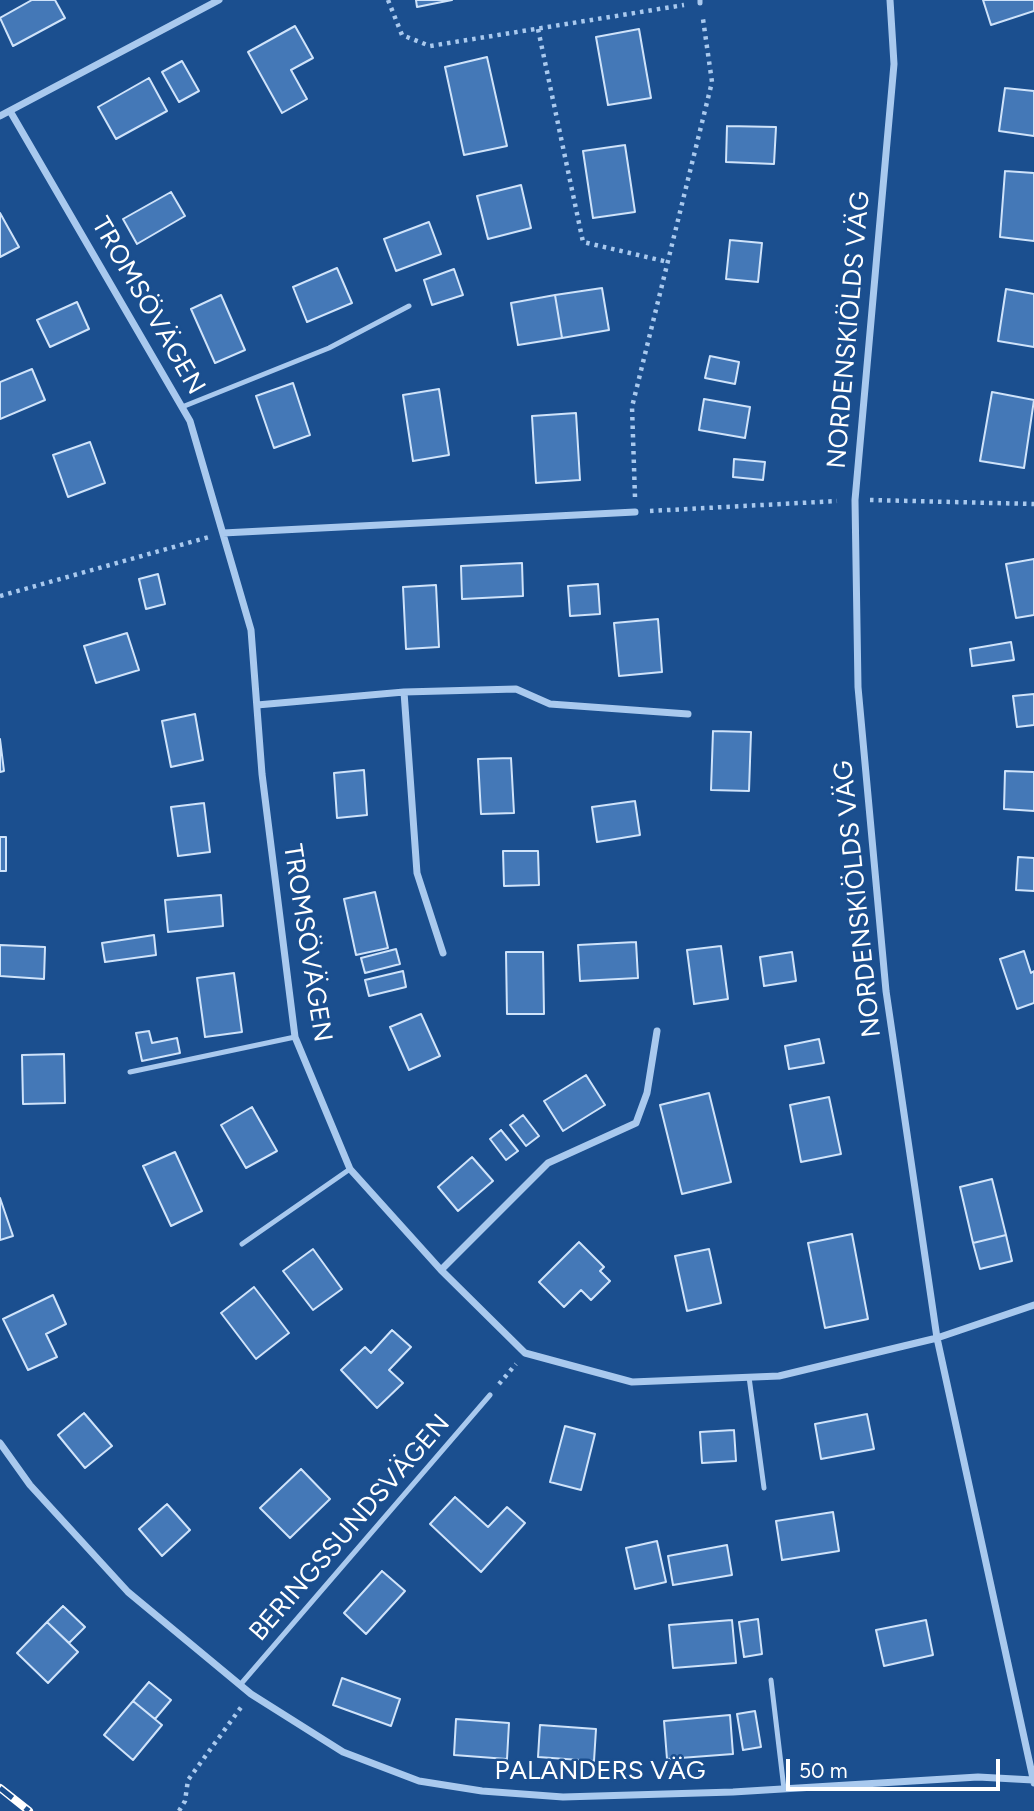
<!DOCTYPE html>
<html>
<head>
<meta charset="utf-8">
<style>
	body { margin:0 }
	#map { position:relative; width:1034px; height:1811px; overflow:hidden; background:#1b4f8f; font-family:Figtree,sans-serif }
	canvas { display:block }
	.scale { position:absolute; left:786px; top:1759px; width:214px; height:32px; box-sizing:border-box; border:4px solid #fff; border-top:0; padding-left:9px; font-size:21px; line-height:24px; white-space:nowrap; color:#fff; -webkit-text-stroke:5px #1b4f8f; paint-order:stroke }
</style>
</head>
<body>
<div id="map">
<canvas width="1034" height="1811"></canvas>
<div class="scale">50 m</div>
</div>
<script>
const c = document.querySelector('canvas').getContext('2d');
c.lineJoin = 'round';
function fill(path, color) { c.fillStyle = color; c.fill(path, 'evenodd'); }
const shape = rows => new Path2D(rows.map(r => 'M' + r).join(''));
function strokePath(path, color, width, dash) { c.strokeStyle = color; c.lineWidth = width; c.lineCap = dash ? 'butt' : 'round'; c.setLineDash(dash || []); c.stroke(path); }
function write(font, color, halo, rows, align = 'center') {
  c.font = font + ' Figtree,sans-serif'; c.lineWidth = 5; c.setLineDash([]); c.textBaseline = 'middle'; c.strokeStyle = halo; c.fillStyle = color; for (const [text, x, y, turn = 0] of rows) {
    c.save(); c.translate(x, y); c.rotate((+turn || 0) * Math.PI / 180); c.textAlign = isNaN(turn) ? turn : align; if (halo) c.strokeText(text, 0, 0); c.fillText(text, 0, 0); c.restore();
  }
}
const building = shape([
	[32,0,55,0,65,18,13,46,0,18,32,0],
	[416,0,452,0,417,7,416,0],
	[983,0,1034,0,1034,11,991,25,983,0],
	[295,26,313,58,291,70,307,99,282,113,248,52,295,26],
	[639,29,651,98,608,105,596,37,639,29],
	[487,57,507,146,464,155,445,67,487,57],
	[182,61,199,91,179,102,162,72,182,61],
	[149,78,167,111,116,139,98,107,149,78],
	[1005,88,1034,91,1034,136,999,131,1005,88],
	[727,126,776,127,774,164,726,162,727,126],
	[625,145,635,212,593,218,583,151,625,145],
	[1005,171,1034,173,1034,241,1000,237,1005,171],
	[521,185,531,228,488,239,477,196,521,185],
	[171,192,185,216,137,244,123,219,171,192],
	[0,213,19,247,0,257,0,213],
	[429,222,441,254,396,271,384,239,429,222],
	[730,240,762,243,758,282,726,279,730,240],
	[337,268,352,303,307,322,293,287,337,268],
	[454,269,463,295,432,305,424,280,454,269],
	[602,288,609,330,562,338,555,295,602,288],
	[1006,289,1034,294,1034,347,998,341,1006,289],
	[221,295,245,350,215,363,191,309,221,295],
	[555,295,562,338,518,345,511,303,555,295],
	[77,302,89,329,50,347,37,320,77,302],
	[710,356,739,362,735,384,705,378,710,356],
	[32,369,45,400,0,419,0,382,32,369],
	[293,383,310,435,274,448,256,396,293,383],
	[439,389,449,455,413,461,403,395,439,389],
	[992,392,1034,400,1024,468,980,461,992,392],
	[704,399,750,407,745,438,699,430,704,399],
	[576,413,580,480,536,483,532,416,576,413],
	[90,442,105,483,68,497,53,455,90,442],
	[734,459,765,462,763,480,733,477,734,459],
	[1034,559,1034,615,1016,618,1006,564,1034,559],
	[522,563,523,596,462,599,461,566,522,563],
	[158,574,165,604,146,609,139,579,158,574],
	[598,584,600,614,570,616,568,586,598,584],
	[436,585,439,647,406,649,403,587,436,585],
	[658,619,662,672,619,676,614,623,658,619],
	[127,633,139,670,96,683,84,646,127,633],
	[1011,642,1014,660,972,666,970,649,1011,642],
	[1034,694,1034,725,1017,727,1013,696,1034,694],
	[195,714,203,760,171,767,162,721,195,714],
	[713,731,751,732,749,791,711,790,713,731],
	[0,739,4,771,0,772,0,739],
	[511,758,514,813,481,814,478,759,511,758],
	[364,770,367,815,337,818,334,773,364,770],
	[1005,771,1034,772,1034,811,1004,809,1005,771],
	[635,801,640,835,597,842,592,807,635,801],
	[204,803,210,852,178,856,171,807,204,803],
	[0,837,6,837,6,871,0,871,0,837],
	[503,851,538,851,539,885,504,886,503,851],
	[1018,857,1034,858,1034,891,1016,890,1018,857],
	[375,892,388,948,356,955,344,899,375,892],
	[221,895,223,926,168,932,165,900,221,895],
	[154,935,156,955,105,962,102,943,154,935],
	[636,942,638,978,580,981,578,945,636,942],
	[0,945,45,947,44,979,0,976,0,945],
	[721,946,728,999,694,1004,687,950,721,946],
	[396,949,400,964,365,973,361,958,396,949],
	[1024,951,1031,973,1034,971,1034,1003,1017,1009,1000,959,1024,951],
	[506,952,543,952,544,1014,507,1014,506,952],
	[792,952,796,981,764,986,760,957,792,952],
	[403,971,406,987,369,996,365,980,403,971],
	[234,973,242,1032,205,1037,197,978,234,973],
	[421,1014,440,1056,409,1070,390,1027,421,1014],
	[149,1031,152,1043,177,1038,180,1053,142,1061,136,1033,149,1031],
	[819,1039,824,1063,789,1069,785,1046,819,1039],
	[64,1054,65,1103,23,1104,22,1055,64,1054],
	[586,1075,605,1105,563,1131,544,1101,586,1075],
	[709,1093,731,1182,682,1194,660,1105,709,1093],
	[829,1097,841,1154,801,1162,790,1105,829,1097],
	[252,1107,277,1151,246,1168,221,1125,252,1107],
	[523,1115,539,1136,526,1146,510,1125,523,1115],
	[501,1130,518,1151,506,1160,490,1139,501,1130],
	[175,1152,202,1211,171,1226,143,1166,175,1152],
	[472,1157,493,1181,458,1211,438,1187,472,1157],
	[992,1179,1006,1235,973,1243,960,1187,992,1179],
	[0,1198,13,1236,0,1240,0,1198],
	[852,1234,868,1319,825,1328,808,1243,852,1234],
	[1006,1235,1012,1261,980,1269,973,1243,1006,1235],
	[579,1242,604,1267,600,1271,610,1281,591,1300,581,1290,564,1307,539,1282,579,1242],
	[313,1249,342,1289,313,1310,283,1271,313,1249],
	[709,1249,721,1303,687,1311,675,1256,709,1249],
	[254,1287,289,1333,256,1359,221,1313,254,1287],
	[53,1295,66,1324,46,1334,57,1357,28,1370,3,1319,53,1295],
	[392,1330,411,1347,389,1370,403,1383,377,1408,341,1370,365,1347,371,1353,392,1330],
	[84,1413,112,1446,85,1468,58,1435,84,1413],
	[867,1414,874,1449,821,1459,815,1424,867,1414],
	[565,1426,595,1434,581,1490,550,1482,565,1426],
	[734,1430,736,1461,702,1463,700,1432,734,1430],
	[301,1469,330,1499,290,1538,260,1508,301,1469],
	[455,1497,488,1527,507,1507,525,1523,481,1572,430,1524,455,1497],
	[167,1504,190,1530,162,1556,139,1529,167,1504],
	[833,1512,839,1551,782,1560,776,1521,833,1512],
	[657,1541,666,1582,635,1589,626,1548,657,1541],
	[727,1545,732,1575,673,1585,668,1556,727,1545],
	[382,1571,405,1591,366,1634,344,1613,382,1571],
	[63,1606,85,1627,69,1643,47,1622,63,1606],
	[758,1619,762,1654,744,1657,739,1622,758,1619],
	[732,1620,736,1663,673,1668,669,1625,732,1620],
	[926,1620,933,1655,884,1666,876,1630,926,1620],
	[47,1622,78,1652,48,1683,17,1653,47,1622],
	[342,1678,400,1699,391,1726,333,1705,342,1678],
	[149,1682,171,1700,155,1719,133,1701,149,1682],
	[133,1701,162,1725,133,1760,104,1735,133,1701],
	[755,1711,761,1747,743,1750,737,1714,755,1711],
	[730,1715,733,1754,667,1759,664,1721,730,1715],
	[456,1719,509,1723,507,1759,454,1755,456,1719],
	[540,1725,596,1729,594,1761,538,1757,540,1725]
]);
fill(building, '#4478b7');
strokePath(building, '#cfe3fa', 2);
strokePath(shape([
	[388,0,402,35,430,46,684,5],
	[538,29,583,242,668,262],
	[635,497,632,407,712,82,703,19],
	[870,500,1034,504],
	[650,511,837,501],
	[0,596,209,537],
	[499,1384,516,1364],
	[179,1811,185,1801,188,1780,242,1706]
]), '#a9c9ee', 4.5, [3.5, 5]);
strokePath(shape([
	[700,0,700,3],
	[182,407,329,348,409,306],
	[130,1072,295,1037],
	[242,1244,350,1169],
	[749,1377,764,1488],
	[771,1680,784,1789],
	[240,1685,490,1395]
]), '#a9c9ee', 5);
strokePath(shape([
	[890,0,894,64,855,500,858,687,886,991,937,1338,1034,1783],
	[10,111,190,421,251,630,262,774,295,1037,350,1169,441,1270,525,1353,632,1382,779,1376,937,1338,1034,1305],
	[0,116,219,0],
	[223,533,635,512],
	[257,705,404,692],
	[443,953,417,873,404,692,516,689,550,704,688,714],
	[441,1270,548,1163,636,1123,647,1093,657,1031],
	[0,1443,30,1485,128,1592,251,1694,343,1752,419,1781,482,1791,563,1797,733,1792,978,1777,1033,1780]
]), '#a9c9ee', 7);
const rail = shape([
	[0,1788,29,1811]
]);
strokePath(rail, '#fff', 8);
strokePath(rail, '#1b4f8f', 5, [16]);
write('26px', '#fff', '#1b4f8f', [
	["TROMSÖVÄGEN",148,306,60],
	["NORDENSKIÖLDS VÄG",849,330,-85],
	["NORDENSKIÖLDS VÄG",858,899,-96],
	["TROMSÖVÄGEN",307,943,81],
	["BERINGSSUNDSVÄGEN",350,1528,-49],
	["PALANDERS VÄG",600,1771]
]);
</script>
</body>
</html>
